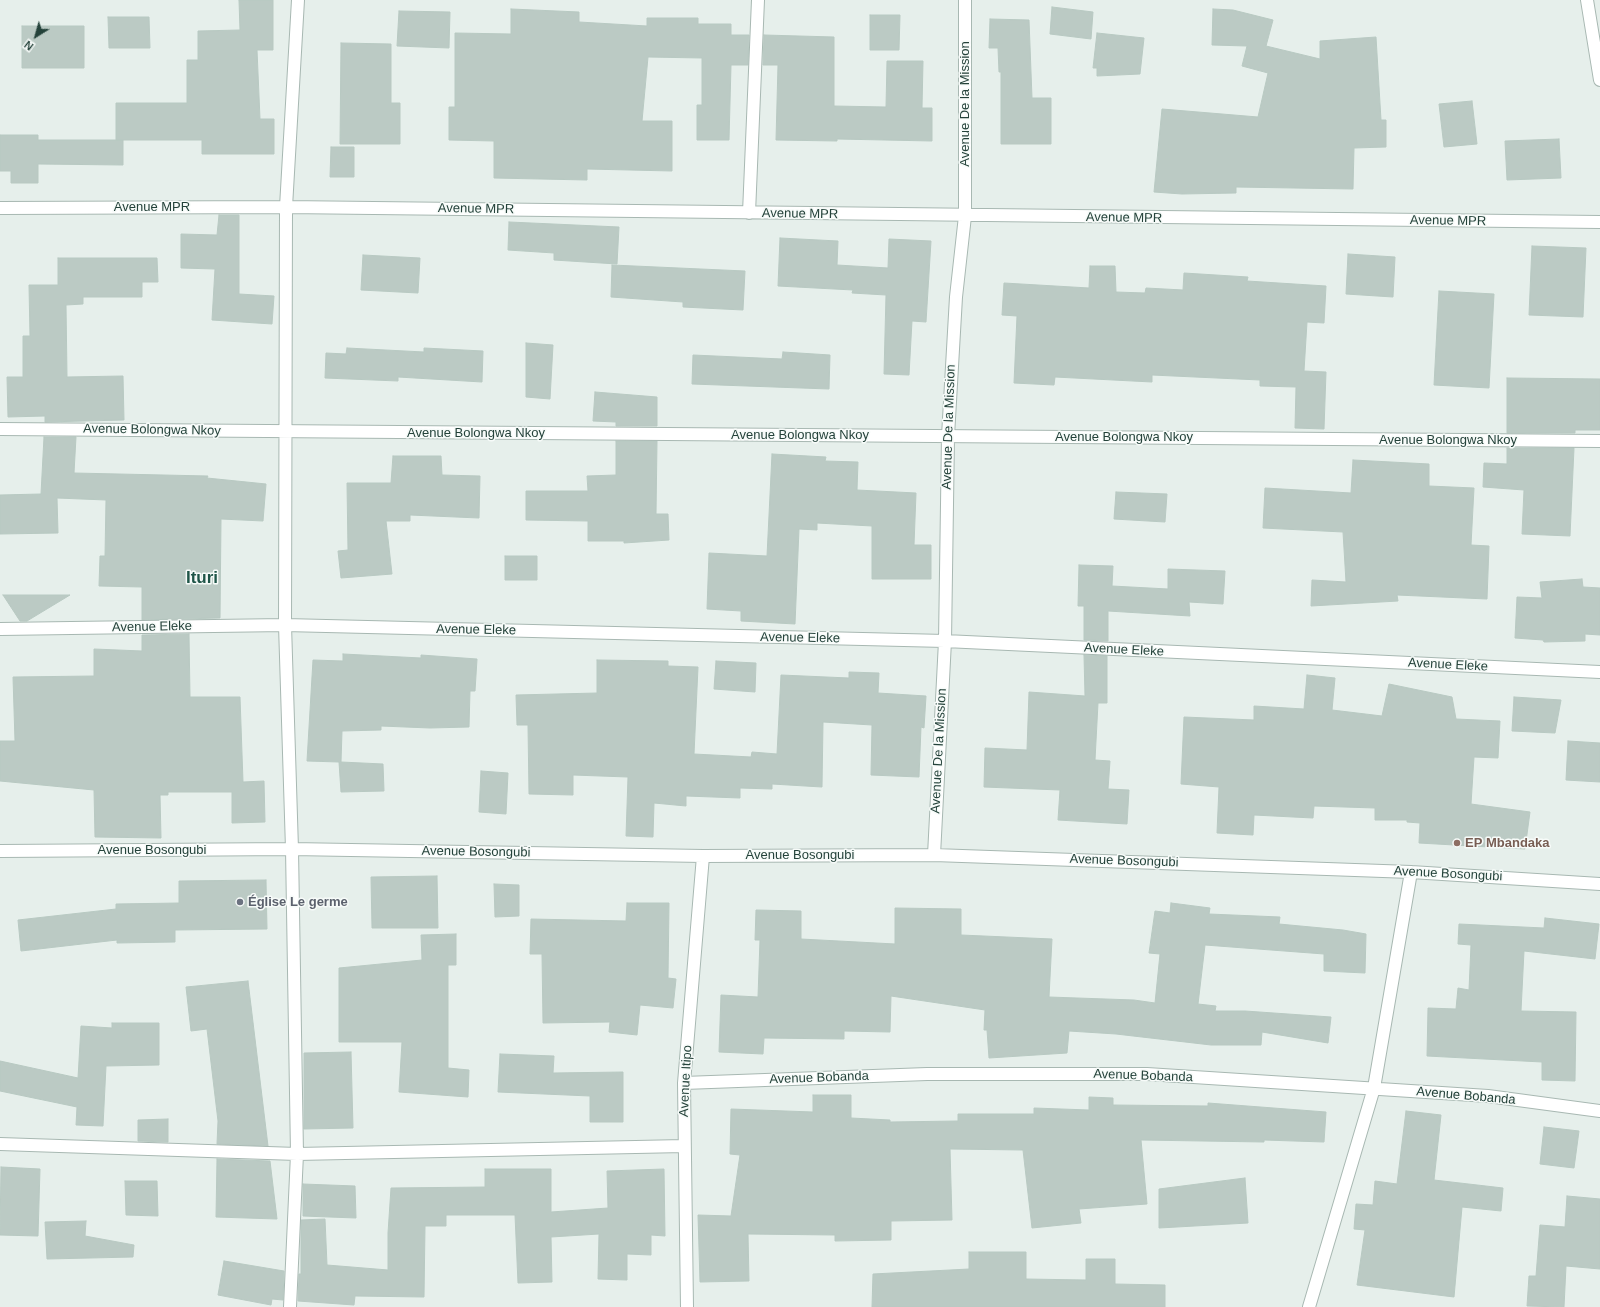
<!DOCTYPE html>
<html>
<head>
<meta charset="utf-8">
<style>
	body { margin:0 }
	#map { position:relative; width:1600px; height:1307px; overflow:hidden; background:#e6efeb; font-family:Arial,sans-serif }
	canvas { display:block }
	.north { position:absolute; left:16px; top:16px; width:40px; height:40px; -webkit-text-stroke:3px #f7fbf9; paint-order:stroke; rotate:217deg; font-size:11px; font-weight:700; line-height:16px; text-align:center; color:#24423a }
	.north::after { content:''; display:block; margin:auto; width:14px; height:18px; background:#24423a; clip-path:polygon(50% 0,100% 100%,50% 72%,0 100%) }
</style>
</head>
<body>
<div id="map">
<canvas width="1600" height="1307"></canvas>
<div class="north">N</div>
</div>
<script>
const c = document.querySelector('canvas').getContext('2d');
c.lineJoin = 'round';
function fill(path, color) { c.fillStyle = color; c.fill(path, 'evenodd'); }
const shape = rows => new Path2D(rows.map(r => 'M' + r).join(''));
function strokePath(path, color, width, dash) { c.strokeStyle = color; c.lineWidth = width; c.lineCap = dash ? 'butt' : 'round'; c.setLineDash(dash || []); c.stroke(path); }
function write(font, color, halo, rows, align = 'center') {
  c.font = font + ' Arial,sans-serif'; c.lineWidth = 3; c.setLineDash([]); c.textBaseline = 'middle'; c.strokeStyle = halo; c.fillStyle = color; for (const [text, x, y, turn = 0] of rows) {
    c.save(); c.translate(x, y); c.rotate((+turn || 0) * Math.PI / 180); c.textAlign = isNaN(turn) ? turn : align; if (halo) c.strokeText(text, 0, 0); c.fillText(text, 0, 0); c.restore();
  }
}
const building = shape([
	[239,0,273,0,273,50,257,50,260,119,274,119,274,154,202,154,202,140,116,140,116,103,187,103,187,60,198,60,198,31,240,30,239,0],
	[1052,7,1093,12,1091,39,1050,34,1052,7],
	[511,9,579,12,579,22,647,26,647,18,698,18,698,24,731,24,731,35,749,35,748,65,731,65,729,140,697,140,697,105,702,105,702,58,648,57,642,121,672,121,672,171,587,169,587,180,494,178,494,141,449,140,449,107,455,107,455,33,511,34,511,9],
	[1213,9,1233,10,1273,20,1266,46,1320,59,1320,41,1376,37,1381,120,1386,120,1386,147,1354,148,1353,189,1236,187,1236,193,1182,194,1154,192,1162,109,1258,117,1268,73,1242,66,1247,46,1212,45,1213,9],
	[399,11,450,12,449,48,397,46,399,11],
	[870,15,900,15,899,50,870,50,870,15],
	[108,17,149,17,150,48,109,48,108,17],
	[990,19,1029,20,1032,98,1051,98,1051,144,1001,144,1001,72,999,72,998,48,989,48,990,19],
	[22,26,84,26,84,68,22,68,22,26],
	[1097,33,1144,38,1140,74,1097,76,1097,68,1093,68,1097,33],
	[764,35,834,37,834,106,886,107,887,61,923,61,922,108,932,108,932,141,837,139,837,141,776,140,778,65,763,65,764,35],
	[341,43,391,44,391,103,400,103,400,144,340,144,341,43],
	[1472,101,1477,144,1444,147,1439,104,1472,101],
	[0,135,38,135,38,140,123,140,123,165,38,164,38,183,11,183,11,171,0,171,0,135],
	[1559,139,1561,178,1507,180,1505,141,1559,139],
	[331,147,354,147,354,177,330,177,331,147],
	[219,215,239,215,239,294,274,296,272,324,212,320,215,269,181,268,181,234,217,235,219,215],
	[509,222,619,227,617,264,554,260,554,253,508,250,509,222],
	[780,238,838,241,837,265,888,268,889,239,931,241,926,322,912,321,909,375,884,374,886,295,852,293,853,290,778,286,780,238],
	[1532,246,1586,248,1583,317,1529,315,1532,246],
	[1348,254,1395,257,1393,297,1346,294,1348,254],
	[363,255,420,258,418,293,361,290,363,255],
	[58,258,157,258,158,282,142,282,142,297,83,297,83,304,66,305,67,377,123,376,124,420,45,422,45,416,8,417,7,377,23,377,23,336,30,336,29,285,58,285,58,258],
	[612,265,745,271,743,310,683,307,683,302,611,297,612,265],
	[1090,266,1115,266,1116,292,1145,293,1146,288,1183,290,1184,273,1248,277,1247,281,1326,286,1324,323,1307,322,1304,371,1326,372,1324,429,1295,428,1296,387,1260,386,1260,380,1152,375,1152,382,1055,377,1054,385,1014,383,1017,316,1002,315,1004,283,1089,288,1090,266],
	[1439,291,1494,294,1489,388,1434,385,1439,291],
	[526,343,553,345,550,399,526,397,526,343],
	[347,348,424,352,424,348,483,351,482,382,398,377,398,381,325,378,326,353,346,354,347,348],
	[783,352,830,355,829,389,692,384,693,355,782,359,783,352],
	[1507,378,1600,379,1600,430,1575,430,1575,433,1507,433,1507,378],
	[595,392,657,397,657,426,616,426,616,422,593,421,595,392],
	[44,437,76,437,74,473,208,476,207,478,266,484,263,521,221,519,220,618,142,620,142,587,99,586,100,556,105,556,106,500,57,498,58,533,0,534,0,495,41,494,44,437],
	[616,441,657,441,656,514,668,514,669,540,624,543,624,541,588,541,588,521,526,520,526,491,588,491,587,476,616,475,616,441],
	[1507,448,1574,448,1570,536,1522,534,1524,490,1483,487,1484,463,1507,464,1507,448],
	[772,454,826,457,825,461,858,462,857,490,916,493,914,545,931,545,931,579,872,579,872,526,817,523,817,530,799,529,795,624,741,621,741,611,707,609,709,553,767,556,772,454],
	[393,456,441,456,442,475,480,476,479,518,410,515,410,521,386,521,392,574,341,578,338,551,348,550,347,483,391,483,393,456],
	[1353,460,1429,464,1429,486,1474,488,1471,545,1489,546,1487,599,1397,595,1398,601,1311,606,1312,580,1346,582,1343,532,1263,528,1265,488,1351,493,1353,460],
	[1116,492,1167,494,1165,522,1114,519,1116,492],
	[505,556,537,556,537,580,505,580,505,556],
	[1079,565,1113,566,1112,586,1168,589,1168,569,1225,571,1223,604,1189,602,1190,616,1108,611,1108,641,1084,640,1084,606,1078,606,1079,565],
	[1582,579,1583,587,1600,588,1600,635,1585,634,1585,641,1544,642,1543,640,1515,638,1517,597,1542,598,1540,582,1582,579],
	[3,595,70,595,27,621,20,621,3,595],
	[189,634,190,697,240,697,243,782,264,781,265,822,232,823,232,792,168,792,168,795,160,795,161,838,95,837,94,790,0,781,0,741,15,741,13,677,94,676,94,649,142,651,142,635,189,634],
	[343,654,421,658,421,655,477,659,475,691,470,691,469,727,430,728,381,726,381,730,342,731,341,762,383,764,384,791,341,792,339,762,307,761,313,660,343,661,343,654],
	[1084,655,1107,656,1107,703,1098,703,1095,760,1110,761,1108,789,1129,790,1127,824,1058,820,1060,790,984,787,985,748,1027,750,1029,692,1085,696,1084,655],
	[597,660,668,661,668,666,698,667,694,754,751,757,752,752,777,754,781,675,849,678,849,672,879,673,878,693,926,696,924,728,921,727,919,777,871,775,872,725,823,722,822,787,772,784,772,789,740,788,740,798,686,796,686,806,654,803,653,837,626,836,628,777,573,775,573,795,529,794,528,725,517,725,516,695,597,693,597,660],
	[716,661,756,663,755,692,714,689,716,661],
	[1307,675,1335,678,1332,710,1382,716,1389,684,1452,697,1456,719,1500,721,1498,758,1474,757,1471,804,1530,812,1525,849,1419,843,1420,823,1407,822,1407,820,1375,820,1375,808,1314,806,1313,818,1254,815,1253,835,1217,833,1219,787,1181,784,1184,717,1254,720,1254,706,1304,709,1307,675],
	[1514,697,1561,700,1555,733,1512,731,1514,697],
	[1568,741,1600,743,1600,782,1566,780,1568,741],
	[481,771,508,773,506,814,479,812,481,771],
	[437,876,438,928,372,928,371,877,437,876],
	[266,880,267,929,175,930,175,942,117,943,117,940,21,951,18,920,116,909,116,904,179,903,179,881,266,880],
	[494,884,519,885,519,916,495,917,494,884],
	[627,903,669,903,668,978,676,979,673,1008,640,1005,637,1035,609,1032,610,1022,543,1023,542,954,530,954,531,919,626,921,627,903],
	[1171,903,1210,908,1209,914,1280,917,1279,924,1343,930,1366,934,1365,973,1324,971,1324,954,1205,945,1198,1004,1216,1006,1215,1011,1245,1011,1331,1017,1328,1043,1262,1032,1261,1045,1211,1045,1116,1034,1069,1031,1067,1053,989,1058,987,1030,984,1030,985,1010,891,996,890,1032,844,1031,844,1039,764,1038,763,1054,719,1052,721,995,758,997,760,940,755,940,756,910,801,911,801,939,895,944,895,908,961,909,961,935,1052,939,1049,997,1134,1000,1155,1003,1160,954,1149,953,1155,911,1170,913,1171,903],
	[1545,918,1599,924,1595,959,1524,951,1521,1011,1576,1012,1575,1081,1542,1080,1542,1062,1427,1056,1428,1008,1456,1009,1458,988,1469,990,1471,945,1458,944,1459,924,1544,928,1545,918],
	[456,934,456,965,448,965,448,1068,469,1070,468,1097,399,1092,402,1042,339,1042,339,968,422,960,421,935,456,934],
	[248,981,268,1146,217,1144,218,1121,207,1029,191,1031,186,987,248,981],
	[112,1023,159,1023,159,1065,106,1066,103,1126,76,1125,77,1107,0,1091,0,1061,78,1078,81,1026,112,1028,112,1023],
	[351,1052,353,1128,304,1129,304,1053,351,1052],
	[500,1054,554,1056,553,1073,623,1072,623,1122,590,1122,590,1096,498,1092,500,1054],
	[813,1095,851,1095,851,1118,890,1120,890,1122,958,1121,958,1114,1034,1114,1034,1108,1089,1110,1089,1097,1113,1098,1113,1105,1208,1106,1208,1103,1326,1112,1324,1142,1264,1140,1264,1142,1141,1140,1147,1204,1079,1209,1081,1223,1032,1228,1023,1150,950,1149,952,1220,891,1221,891,1240,835,1241,835,1235,748,1234,749,1281,700,1282,698,1215,731,1216,740,1155,730,1154,731,1109,813,1112,813,1095],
	[1406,1111,1441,1115,1434,1180,1503,1188,1501,1211,1462,1207,1454,1297,1357,1285,1365,1230,1354,1229,1356,1204,1373,1205,1375,1181,1397,1184,1406,1111],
	[168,1119,168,1142,138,1141,138,1120,168,1119],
	[1544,1127,1579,1131,1574,1168,1540,1164,1544,1127],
	[217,1159,270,1161,277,1219,216,1217,217,1159],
	[1,1167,40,1169,38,1236,0,1235,1,1167],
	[485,1169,551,1169,551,1212,608,1208,607,1171,664,1169,665,1236,651,1235,651,1255,627,1254,627,1280,598,1279,599,1234,551,1237,552,1282,518,1283,515,1215,446,1215,446,1226,425,1226,424,1297,355,1296,354,1305,298,1301,299,1274,301,1274,301,1220,325,1219,327,1265,388,1270,388,1233,391,1188,485,1187,485,1169],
	[1245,1178,1248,1223,1159,1228,1159,1189,1245,1178],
	[125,1181,157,1181,158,1216,126,1215,125,1181],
	[303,1184,355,1186,356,1218,303,1216,303,1184],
	[1567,1196,1600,1199,1600,1269,1566,1266,1564,1307,1527,1306,1529,1276,1536,1276,1540,1225,1565,1227,1567,1196],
	[86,1221,85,1236,134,1245,133,1257,47,1259,45,1222,86,1221],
	[969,1252,1026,1252,1026,1279,1086,1280,1086,1259,1115,1259,1115,1284,1165,1285,1165,1307,872,1307,873,1274,969,1269,969,1252],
	[224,1261,284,1271,283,1300,272,1299,271,1305,218,1295,224,1261]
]);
fill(building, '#bbcac4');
strokePath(building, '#b8c9c2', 1);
const minor = shape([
	[1587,0,1600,80],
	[0,208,286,207,1600,222],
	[749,213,758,0],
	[0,429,1600,441],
	[0,629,285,625,945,641,1600,672],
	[0,851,292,849,703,856,934,855,1411,872,1600,884],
	[934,855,945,641,948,436,956,297,965,216,965,0],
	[684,1083,927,1074,1147,1074,1488,1096,1600,1111],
	[0,1144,297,1154,684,1146],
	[290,1307,297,1154,292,849,285,625,286,207,298,0],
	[687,1307,684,1083,703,856],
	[1309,1307,1374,1088,1411,872]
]);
strokePath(minor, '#a8b8b2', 14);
strokePath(minor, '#fff', 12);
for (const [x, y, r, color] of [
	[1457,843,4,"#8d6e63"],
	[240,902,4,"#6b7280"]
]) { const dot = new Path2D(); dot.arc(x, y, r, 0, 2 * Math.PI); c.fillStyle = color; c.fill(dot); strokePath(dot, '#f7fbf9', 1.5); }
write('13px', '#24423a', '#f7fbf9', [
	["Avenue De la Mission",965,104,-90],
	["Avenue MPR",152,207],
	["Avenue MPR",476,209,1],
	["Avenue MPR",800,214,1],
	["Avenue MPR",1124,218,1],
	["Avenue MPR",1448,221,1],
	["Avenue De la Mission",949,427,-88],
	["Avenue Bolongwa Nkoy",152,430,1],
	["Avenue Bolongwa Nkoy",476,433],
	["Avenue Bolongwa Nkoy",800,435],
	["Avenue Bolongwa Nkoy",1124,437],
	["Avenue Bolongwa Nkoy",1448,440],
	["Avenue Eleke",152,627,-1],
	["Avenue Eleke",476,630,1],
	["Avenue Eleke",800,638,1],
	["Avenue Eleke",1124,650,3],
	["Avenue Eleke",1448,665,3],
	["Avenue De la Mission",939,751,-87],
	["Avenue Bosongubi",152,850],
	["Avenue Bosongubi",476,852,1],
	["Avenue Bosongubi",800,855],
	["Avenue Bosongubi",1124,861,2],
	["Avenue Bosongubi",1448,874,3],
	["Avenue Bobanda",1143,1076,2],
	["Avenue Bobanda",819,1078,-2],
	["Avenue Itipo",686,1081,-87],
	["Avenue Bobanda",1466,1096,5]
]);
write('bold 13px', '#785e54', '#f7fbf9', [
	["EP Mbandaka",1465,843]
], 'left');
write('bold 13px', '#5b616d', '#f7fbf9', [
	["Église Le germe",248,902]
], 'left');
write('bold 17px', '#1f5548', '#f7fbf9', [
	["Ituri",202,578]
]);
</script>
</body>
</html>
